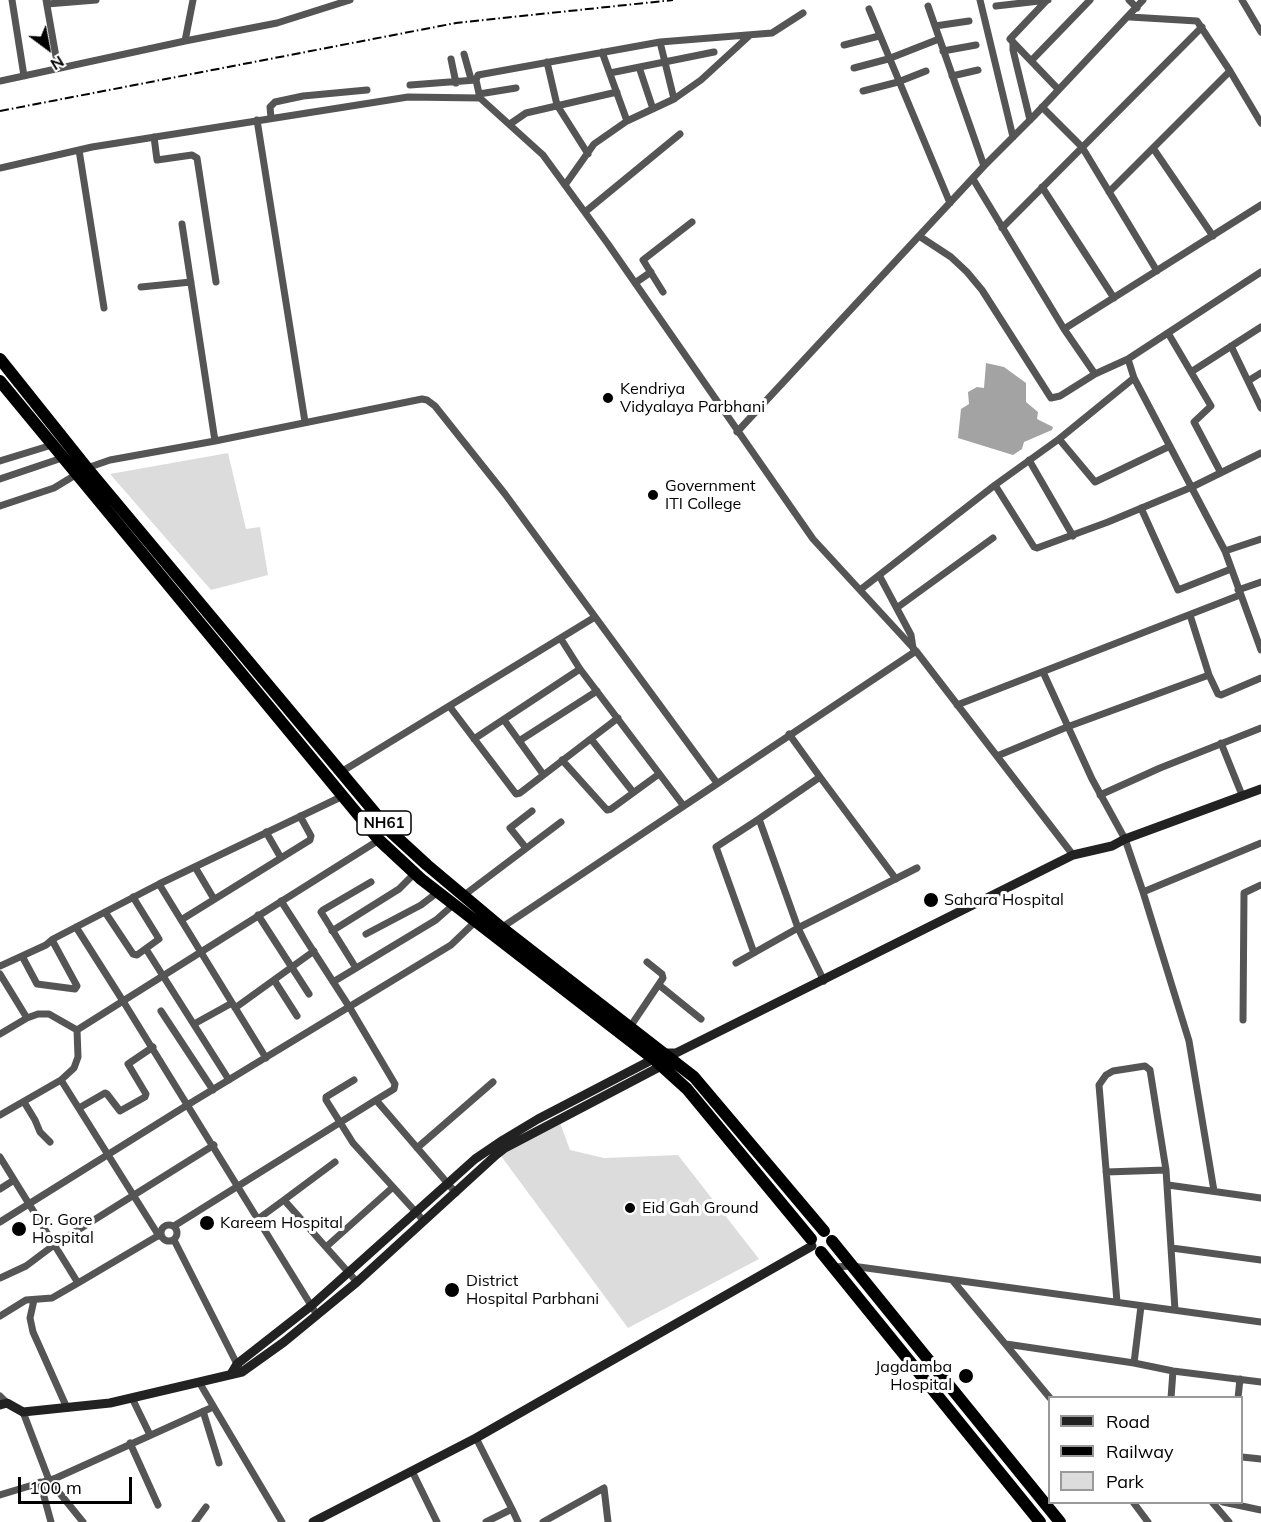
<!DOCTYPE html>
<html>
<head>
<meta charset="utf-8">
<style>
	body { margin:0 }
	#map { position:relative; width:1261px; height:1522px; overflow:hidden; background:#fff; font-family:Mulish,sans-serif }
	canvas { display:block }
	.legend { position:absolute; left:1048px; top:1396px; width:195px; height:108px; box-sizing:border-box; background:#fff; border:2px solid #999; margin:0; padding:8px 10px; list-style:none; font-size:18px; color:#000 }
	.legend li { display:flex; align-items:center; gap:12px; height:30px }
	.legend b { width:30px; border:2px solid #999 }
	.north { position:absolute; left:18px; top:18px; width:60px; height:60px; -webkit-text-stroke:4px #fff; paint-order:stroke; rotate:148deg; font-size:16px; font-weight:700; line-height:24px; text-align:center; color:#000 }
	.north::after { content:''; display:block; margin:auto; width:21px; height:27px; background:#000; clip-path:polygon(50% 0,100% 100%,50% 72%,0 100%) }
	.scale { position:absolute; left:18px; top:1477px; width:114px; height:27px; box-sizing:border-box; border:3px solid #000; border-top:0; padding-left:8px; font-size:18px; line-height:21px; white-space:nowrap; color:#000; -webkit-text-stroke:4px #fff; paint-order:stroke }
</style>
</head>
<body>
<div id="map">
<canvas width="1261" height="1522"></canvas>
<ul class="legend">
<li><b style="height:8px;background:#222"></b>Road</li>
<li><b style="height:8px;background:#000"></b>Railway</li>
<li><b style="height:16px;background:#dcdcdc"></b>Park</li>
</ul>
<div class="north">N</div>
<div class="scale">100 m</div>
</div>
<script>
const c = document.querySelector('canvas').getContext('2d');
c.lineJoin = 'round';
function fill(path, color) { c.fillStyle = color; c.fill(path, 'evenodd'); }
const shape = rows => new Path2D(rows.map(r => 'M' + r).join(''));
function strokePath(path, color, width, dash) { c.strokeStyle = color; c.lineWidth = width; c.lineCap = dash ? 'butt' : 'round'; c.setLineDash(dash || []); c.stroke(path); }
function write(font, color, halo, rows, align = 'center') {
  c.font = font + ' Mulish,sans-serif'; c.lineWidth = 6; c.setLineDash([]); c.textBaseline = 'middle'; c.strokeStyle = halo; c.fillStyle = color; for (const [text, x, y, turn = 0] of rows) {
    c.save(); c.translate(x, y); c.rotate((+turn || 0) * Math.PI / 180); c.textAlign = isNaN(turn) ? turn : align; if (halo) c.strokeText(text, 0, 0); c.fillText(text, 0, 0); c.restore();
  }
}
fill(shape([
	[228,453,246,529,260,527,268,575,211,590,110,474],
	[559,1120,570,1150,604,1158,678,1155,759,1259,628,1328,501,1156]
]), '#dcdcdc');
fill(shape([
	[986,363,1004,367,1026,383,1026,402,1038,412,1037,419,1053,427,1052,430,1024,442,1022,449,1013,455,958,438,961,409,969,404,968,392,977,387,984,388]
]), '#a3a3a3');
strokePath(shape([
	[12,0,24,76],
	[46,0,58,68],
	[980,0,1013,137],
	[1047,0,1010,39,1058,89],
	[1129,0,1137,8],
	[1242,0,1261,32],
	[47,4,96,0],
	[928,6,984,166],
	[996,6,1048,0],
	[869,9,950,203],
	[1130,17,1197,21,1230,71,1261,123],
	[935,26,969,21],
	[185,41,277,23,350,0],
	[660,42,674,99],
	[1013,42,1013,50,1030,120],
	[844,45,879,36],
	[943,51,976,45],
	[602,52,627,121],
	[464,54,471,79],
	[451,59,456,83],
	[1031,61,1090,0],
	[547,62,557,105,588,154],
	[639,67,653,109],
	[854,68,888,59,939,39],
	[610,73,714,52],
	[952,76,978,70],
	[0,81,185,41,193,0],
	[410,85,476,80],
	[863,91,898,82,926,71],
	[479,94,516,88],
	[480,98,476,80,478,75,660,42,772,33,803,13],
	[1042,107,1082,147,1157,271],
	[271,118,270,107,275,102,303,96,367,90],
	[257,120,305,422],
	[510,124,526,113,617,92],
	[154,137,157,160,192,155,197,158,216,282],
	[1153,148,1213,236],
	[79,150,104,308],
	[0,168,92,147,408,97,480,98,543,155,608,244,813,539,916,651],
	[973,179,1064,329,1095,374,1128,359],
	[565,185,594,144,627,121,674,99,701,80,749,36],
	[1042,187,1114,298],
	[1109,192,1230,71],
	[585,212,680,134],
	[182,224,215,441],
	[1002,228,1202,27],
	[919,236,951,257,967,272,982,290,1051,398,1060,396,1095,374],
	[1261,272,1128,359,1134,378,1225,551,1261,650],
	[635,283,651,272],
	[141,287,191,282],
	[663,292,643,260,692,222],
	[1064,329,1261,205],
	[1168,333,1211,406,1194,422,1221,473],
	[1231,346,1261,408],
	[1191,372,1261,327],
	[1248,381,1261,373],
	[737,432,984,166,1034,116,1143,0],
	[1059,439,1095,482,1170,446],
	[1029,460,1073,536],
	[0,461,52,445],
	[0,479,62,458],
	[995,485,1034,547,1037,548,1108,522,1192,487,1261,453],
	[0,506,54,488,87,468,110,460,215,441,422,399,427,400,435,406,505,494,717,783],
	[1141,508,1178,590,1231,569],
	[1225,551,1261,539],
	[879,575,911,635,913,648],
	[860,590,995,485,1059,439,1134,378],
	[1238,590,1261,582],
	[898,607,993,538],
	[1190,615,1209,675,1218,694,1221,695,1261,678],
	[561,639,580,669,683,805],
	[1043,672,1092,779,1125,839,1143,892,1189,1041,1214,1191],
	[957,705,1240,595],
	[450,707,516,794,520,793,618,718],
	[504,720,543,774],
	[789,734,820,777,759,819,798,928,824,981],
	[474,739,580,669],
	[591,739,633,792],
	[519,741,597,691],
	[1221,743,1242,795],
	[997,756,1067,727,1209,675],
	[562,760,607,810,611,809,659,774],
	[341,772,595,617],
	[820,777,896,879],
	[1100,795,1160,768,1261,728],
	[266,832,281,858],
	[526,848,510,828,532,811],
	[195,867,214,899],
	[159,884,266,1058],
	[1143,892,1261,843],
	[463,896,561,822],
	[281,901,350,1008,395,1084,394,1089,376,1100],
	[105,912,133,954,137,955,159,939,133,897],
	[258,915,309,994],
	[181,920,310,840,311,836,300,816],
	[501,928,916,651,1073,855],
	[332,931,399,889,415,873],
	[366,934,421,905,438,892],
	[146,949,229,1080],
	[754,953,716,847,759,819],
	[22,956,37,984,75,989,77,986,52,940],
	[736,963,798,928,917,868],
	[0,966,46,945,53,939,159,884,343,796],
	[356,968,321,912,323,910,371,882],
	[0,974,27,1018],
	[274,980,297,1016],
	[333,982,436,920,453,905],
	[659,985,701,1019],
	[235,1008,314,951],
	[161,1011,213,1090],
	[1243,1020,1244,893,1261,885],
	[194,1024,232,1003],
	[630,1027,663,978,662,974,647,962],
	[0,1034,27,1018,38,1014,49,1014,77,1030],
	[61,1080,159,1236],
	[354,1080,326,1097,326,1100,353,1143,424,1221],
	[24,1102,35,1120,40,1132,50,1142],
	[79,1108,105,1093,107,1094,120,1111,145,1097,146,1094,128,1064,153,1047],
	[0,1115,61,1080,74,1068,78,1057,77,1030,123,1001,76,927],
	[417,1148,493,1082],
	[0,1157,78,1283,161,1234],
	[1106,1172,1166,1170],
	[1168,1185,1261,1198],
	[0,1189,14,1180],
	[284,1200,335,1162],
	[258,1219,284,1200,357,1282],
	[0,1222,189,1104,451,945,476,921],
	'161 1233a8 8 0 1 1 16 0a8 8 0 1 1-16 0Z',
	[174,1226,376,1100,456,1193],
	[174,1240,239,1368],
	[326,1247,393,1187],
	[1172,1248,1261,1260],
	[833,1267,852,1266,1261,1322],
	[0,1278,26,1266,54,1245,214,1145],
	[953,1281,1050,1398],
	[34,1300,30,1318,33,1332,67,1408],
	[1117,1302,1099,1085,1106,1075,1113,1071,1145,1066,1150,1070,1166,1170,1175,1310],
	[317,1315,123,1001,379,840],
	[0,1316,26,1300,52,1298,78,1283],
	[1006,1344,1134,1363,1173,1371,1261,1382],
	[1134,1363,1141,1306],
	[199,1382,282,1522],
	[0,1396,7,1403],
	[132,1398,150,1435],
	[1171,1398,1173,1371],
	[1238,1398,1240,1379],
	[203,1411,219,1463],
	[23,1412,49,1480,83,1522],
	[476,1438,512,1509],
	[130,1443,158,1505],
	[1242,1457,1261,1459],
	[412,1471,437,1522],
	[40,1482,51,1522],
	[0,1495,56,1478,213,1407],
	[1133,1502,1148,1522],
	[1212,1502,1229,1522],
	[1223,1502,1261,1510],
	[195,1522,206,1507],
	[486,1522,512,1509,518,1522],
	[543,1522,604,1488,608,1522]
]), '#555', 7);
strokePath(shape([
	[231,1374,237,1364,311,1306,475,1159,503,1140,538,1119,665,1053,676,1053,1073,855,1112,846,1125,839,1261,789],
	[0,1405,7,1403,23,1412,110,1403,242,1372,284,1342,357,1282,496,1155,505,1148,667,1063],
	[313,1522,476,1438,812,1246]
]), '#222', 9);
strokePath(shape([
	[0,359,87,468,391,832,427,865,502,928,694,1077,824,1231],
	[0,381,379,840,421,879,655,1060,687,1089,811,1239],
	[832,1241,1060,1522],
	[821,1252,1040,1522]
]), '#000', 12);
strokePath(shape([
	[0,111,456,23,673,0]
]), '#000', 2, [9, 3, 1.5, 3]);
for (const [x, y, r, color] of [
	[608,398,6,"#000"],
	[653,495,6,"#000"],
	[931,900,8,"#000"],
	[630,1208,6,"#000"],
	[207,1223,8,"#000"],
	[19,1229,8,"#000"],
	[452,1290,8,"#000"],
	[966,1376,8,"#000"]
]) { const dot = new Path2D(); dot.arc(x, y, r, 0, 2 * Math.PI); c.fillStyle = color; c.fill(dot); strokePath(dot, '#fff', 2); }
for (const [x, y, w] of [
	[384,823,54]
]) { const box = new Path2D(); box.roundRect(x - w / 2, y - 12, w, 24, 4.5); c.fillStyle = '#fff'; c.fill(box); strokePath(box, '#000', 1.5); }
write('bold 15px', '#000', null, [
	["NH61",384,823]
]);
write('16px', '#000', '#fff', [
	["Kendriya",620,389],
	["Vidyalaya Parbhani",620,407],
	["Government",665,486],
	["ITI College",665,504],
	["Sahara Hospital",944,900],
	["Eid Gah Ground",642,1208],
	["Dr. Gore",32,1220],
	["Hospital",32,1238],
	["Kareem Hospital",220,1223],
	["District",466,1281],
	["Hospital Parbhani",466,1299],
	["Jagdamba",952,1367,"right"],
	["Hospital",952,1385,"right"]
], 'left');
</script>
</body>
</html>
